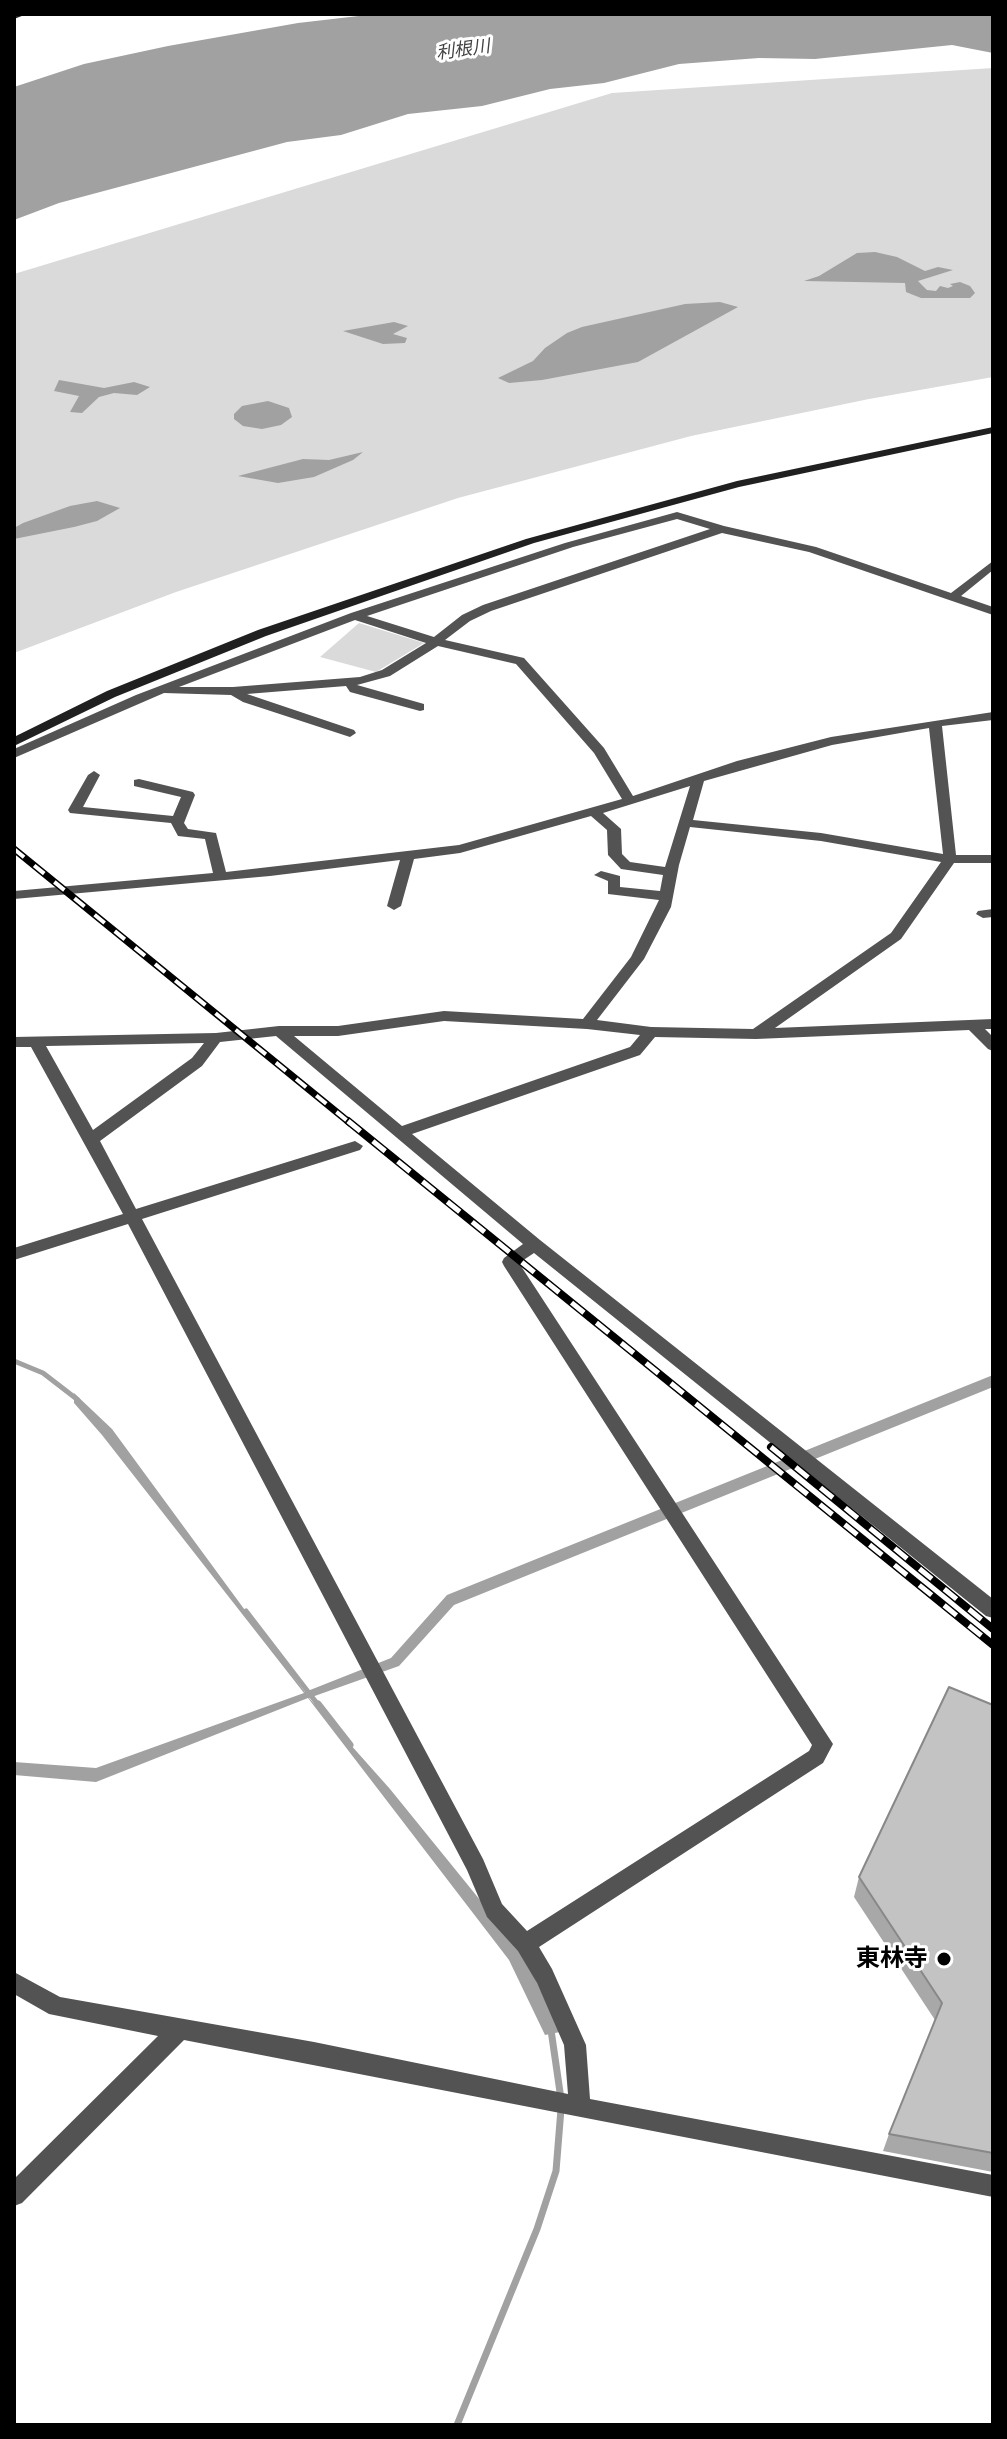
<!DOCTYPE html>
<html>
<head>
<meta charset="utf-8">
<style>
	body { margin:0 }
	#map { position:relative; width:1007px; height:2439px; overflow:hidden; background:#fff; font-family:"Work Sans",sans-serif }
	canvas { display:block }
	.frame { position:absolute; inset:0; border:16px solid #000; pointer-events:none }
</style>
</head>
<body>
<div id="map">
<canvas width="1007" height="2439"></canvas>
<div class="frame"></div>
</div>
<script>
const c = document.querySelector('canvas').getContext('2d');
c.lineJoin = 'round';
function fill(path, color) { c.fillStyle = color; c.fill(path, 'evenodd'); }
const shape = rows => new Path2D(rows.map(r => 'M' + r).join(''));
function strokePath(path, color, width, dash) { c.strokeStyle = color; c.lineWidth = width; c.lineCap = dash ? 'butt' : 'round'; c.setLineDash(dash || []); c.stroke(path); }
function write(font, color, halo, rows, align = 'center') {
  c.font = font + ' "Work Sans","Noto Sans JP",sans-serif'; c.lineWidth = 6; c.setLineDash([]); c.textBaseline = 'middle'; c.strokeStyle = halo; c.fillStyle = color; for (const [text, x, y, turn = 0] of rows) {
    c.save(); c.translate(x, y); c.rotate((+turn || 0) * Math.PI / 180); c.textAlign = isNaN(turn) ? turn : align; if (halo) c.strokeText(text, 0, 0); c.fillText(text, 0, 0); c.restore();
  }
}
fill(shape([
	[993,68,993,377,869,399,691,436,458,498,176,592,14,653,14,274,612,93],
	[359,623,424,643,376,672,320,657]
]), '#dadada');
fill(shape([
	[376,14,993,14,993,53,952,45,815,59,759,58,679,64,604,83,550,89,482,106,408,114,341,135,287,142,59,203,14,220,14,87,84,64,168,46,298,23],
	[875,252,897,257,925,271,938,267,953,270,918,281,927,290,936,291,940,286,948,288,953,286,950,284,960,282,970,286,975,293,970,298,921,298,906,292,905,283,804,281,819,276,857,253],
	[720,302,738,307,638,362,542,380,509,383,498,378,533,361,545,348,567,333,582,327,685,304],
	[394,322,408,326,393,334,407,338,405,343,383,344,343,331],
	[59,380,104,388,134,382,150,387,137,395,114,393,99,397,82,413,70,412,79,396,54,391],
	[268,401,289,408,292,417,281,425,262,429,243,426,234,419,234,414,242,406],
	[363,452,353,460,314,477,278,483,238,476,303,459,329,460],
	[97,501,120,508,97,521,74,527,14,539,14,528,23,523,70,506],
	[993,1375,993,1387,454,1605,399,1666,309,1698,390,1789,523,1953,560,2032,545,2035,509,1960,308,1698,96,1782,14,1775,14,1762,96,1768,304,1693,102,1435,74,1403,74,1393,112,1429,305,1692,391,1658,447,1595]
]), '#a1a1a1');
strokePath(shape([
	[14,1361,43,1373,78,1400],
	[246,1611,319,1706]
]), '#a1a1a1', 5);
strokePath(shape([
	[318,1704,350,1745],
	[551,2030,561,2099],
	[457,2425,537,2229,556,2171,561,2109]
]), '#a1a1a1', 7);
fill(shape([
	[677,512,724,526,816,547,951,593,993,561,993,570,961,596,993,607,993,615,809,552,722,533,491,611,470,621,445,640,524,658,604,748,633,796,737,761,831,737,993,712,993,720,942,726,956,855,993,855,993,863,954,863,901,939,775,1028,993,1019,993,1029,985,1029,993,1037,993,1051,988,1049,969,1030,756,1039,655,1037,640,1055,412,1134,540,1240,993,1599,993,1618,986,1616,534,1253,519,1263,833,1744,823,1763,539,1947,552,1969,586,2045,590,2099,993,2175,993,2197,184,2040,22,2203,14,2206,14,2179,158,2036,49,2014,14,1994,14,1972,60,1997,314,2042,568,2094,564,2045,537,1983,518,1951,487,1917,467,1870,128,1224,14,1260,14,1248,123,1214,31,1047,14,1047,14,1037,216,1033,279,1026,338,1026,444,1011,583,1019,631,957,659,900,608,894,608,881,594,875,601,871,620,876,620,887,660,891,663,875,621,869,608,855,607,830,591,816,460,853,414,859,401,906,394,910,387,906,400,860,270,876,14,899,14,891,213,873,205,839,178,836,171,823,70,813,68,810,88,775,94,771,100,775,83,807,173,816,181,797,134,786,134,780,139,779,193,792,195,795,184,823,188,829,216,833,226,872,459,845,622,799,594,753,516,664,438,646,390,676,357,685,424,704,424,710,420,711,350,692,346,686,247,694,354,730,356,733,350,737,243,702,231,695,164,693,14,758,14,749,136,695,351,613,565,543,677,512],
	[677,519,710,529,483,605,462,615,434,637,367,616,573,547,677,519],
	[355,620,426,643,382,670,360,677,233,687,179,687,355,620],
	[929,728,943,854,821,833,693,820,704,781,832,745,929,728],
	[690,786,665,867,630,862,622,854,621,829,603,813,690,786],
	[690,827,821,841,941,862,891,933,753,1029,651,1027,597,1020,644,959,671,907,679,865,690,827],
	[444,1021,587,1029,640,1035,630,1047,402,1126,294,1036,338,1036,444,1021],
	[276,1036,523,1244,504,1258,502,1262,504,1266,812,1745,809,1751,527,1931,502,1904,483,1859,142,1219,360,1150,363,1146,355,1141,136,1209,100,1141,202,1066,220,1042,276,1036],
	[204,1043,192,1058,93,1130,46,1046,204,1043],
	[993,909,993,917,983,918,976,914,978,911,993,909]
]), '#535353');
fill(shape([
	[14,14,27,14,14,19,14,14],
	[993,427,993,433,739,487,534,543,266,636,115,697,14,746,14,737,107,691,258,630,526,539,737,481,993,427]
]), '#202020');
const railFar1 = shape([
	[14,849,350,1123]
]);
const rail = shape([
	[348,1121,993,1645],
	[771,1447,993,1629]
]);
strokePath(railFar1, '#000', 7);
strokePath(rail, '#000', 8);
strokePath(railFar1, '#fff', 4, [13]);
strokePath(rail, '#fff', 5, [16]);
fill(shape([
	[993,1705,993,2172,883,2151,889,2134,935,2020,854,1897,859,1877]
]), '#a8a8a8');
const building = shape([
	[949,1687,993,1705,993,2153,889,2134,942,2003,859,1877,949,1687]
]);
fill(building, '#c3c3c3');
strokePath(building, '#888', 2);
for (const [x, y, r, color] of [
	[944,1959,8,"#000"]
]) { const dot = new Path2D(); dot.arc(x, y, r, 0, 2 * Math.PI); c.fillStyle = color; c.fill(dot); strokePath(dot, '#fff', 3); }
write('italic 18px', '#424242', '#fff', [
	["利根川",463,50,-8]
]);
write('bold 24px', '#000', '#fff', [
	["東林寺",928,1959]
], 'right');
</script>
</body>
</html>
